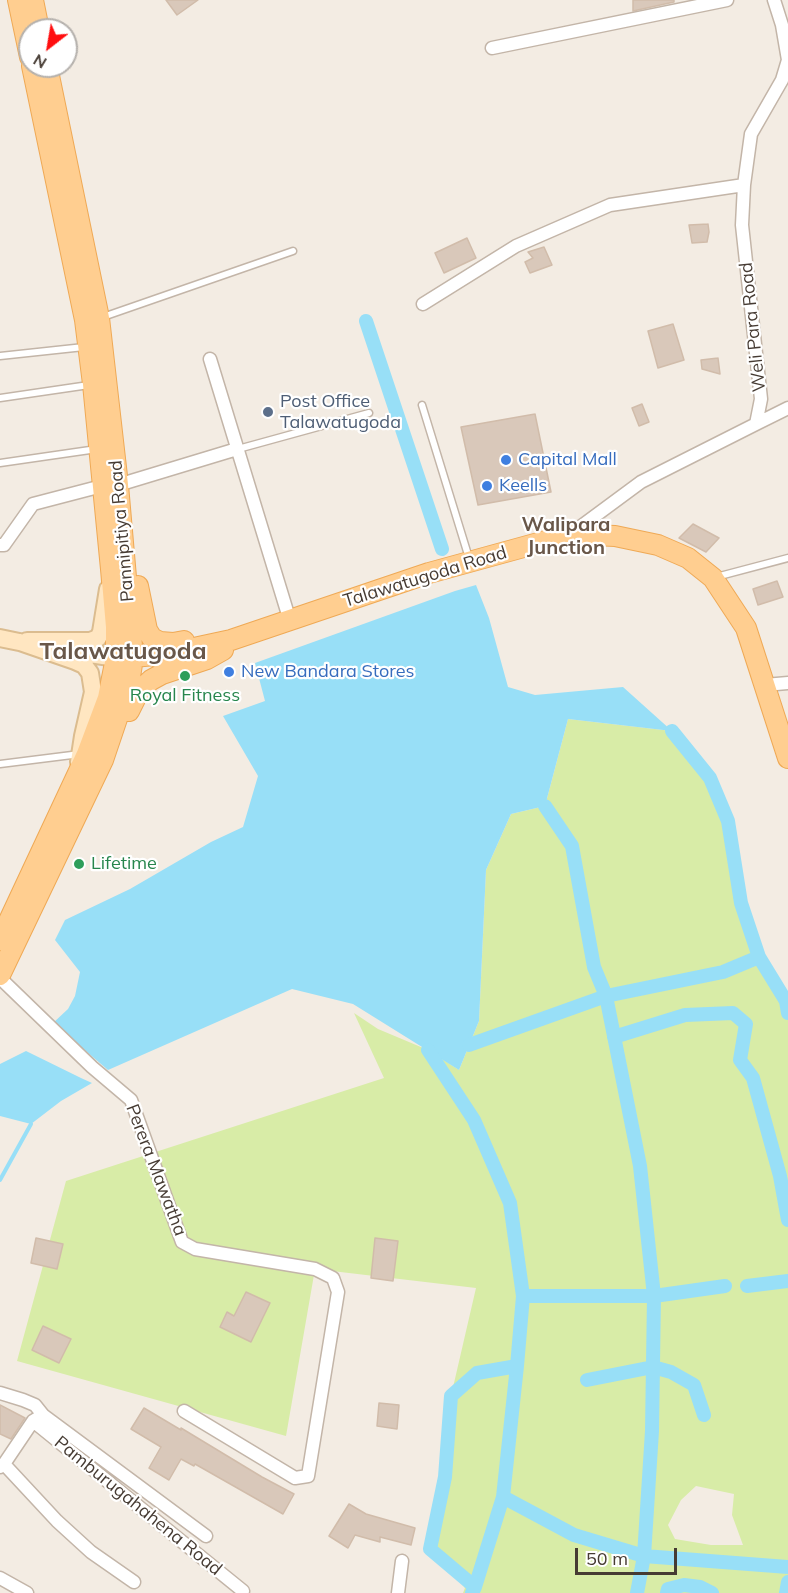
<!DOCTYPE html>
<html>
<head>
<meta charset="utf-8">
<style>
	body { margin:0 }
	#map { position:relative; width:788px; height:1593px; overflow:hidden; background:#f3ece3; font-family:Mulish,sans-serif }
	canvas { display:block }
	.north { position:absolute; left:18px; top:18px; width:60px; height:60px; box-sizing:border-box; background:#fff; border:2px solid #b5b1ad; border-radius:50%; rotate:211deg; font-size:16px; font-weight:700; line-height:24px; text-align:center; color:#463b33 }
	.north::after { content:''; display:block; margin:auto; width:21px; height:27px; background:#ff0e0f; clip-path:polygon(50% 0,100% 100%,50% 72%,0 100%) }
	.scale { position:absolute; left:575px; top:1548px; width:102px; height:27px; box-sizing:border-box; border:3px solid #463b33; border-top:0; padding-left:8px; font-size:18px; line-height:21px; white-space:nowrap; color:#463b33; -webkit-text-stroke:4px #fff; paint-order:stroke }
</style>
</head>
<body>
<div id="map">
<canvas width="788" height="1593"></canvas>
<div class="north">N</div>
<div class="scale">50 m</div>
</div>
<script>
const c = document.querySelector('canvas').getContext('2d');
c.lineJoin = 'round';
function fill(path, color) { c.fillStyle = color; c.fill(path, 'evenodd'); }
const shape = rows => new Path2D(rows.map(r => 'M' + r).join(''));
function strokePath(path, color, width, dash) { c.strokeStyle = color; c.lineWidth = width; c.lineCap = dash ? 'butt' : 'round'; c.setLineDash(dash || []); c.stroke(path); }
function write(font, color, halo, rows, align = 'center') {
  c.font = font + ' Mulish,sans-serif'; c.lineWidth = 4.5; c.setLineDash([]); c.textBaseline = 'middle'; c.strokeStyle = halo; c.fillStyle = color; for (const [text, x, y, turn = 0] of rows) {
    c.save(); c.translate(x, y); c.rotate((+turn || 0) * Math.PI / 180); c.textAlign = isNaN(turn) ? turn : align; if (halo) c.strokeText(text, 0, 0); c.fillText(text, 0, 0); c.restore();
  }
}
fill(shape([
	[568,719,672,731,710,778,728,821,741,903,759,957,786,1001,788,1013,788,1593,463,1593,465,1588,430,1549,445,1477,451,1396,476,1288,315,1269,286,1436,17,1361,66,1181,384,1078,354,1013,378,1029,428,1050,459,1070,479,1021,486,870,511,814,545,806],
	[696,1486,734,1494,732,1515,743,1545,711,1545,675,1539,668,1525,681,1500]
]), '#d8eca7');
fill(shape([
	[476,585,489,618,508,687,535,695,623,687,672,731,568,719,545,806,511,814,486,870,479,1021,459,1070,353,1004,292,989,108,1070,53,1023,68,1009,75,996,80,972,55,940,65,920,130,889,211,842,243,827,258,776,223,716,265,701,255,663,455,591],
	[26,1051,81,1078,92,1083,61,1101,31,1124,0,1116,0,1064]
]), '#98dff7');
strokePath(shape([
	[0,1180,31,1124]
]), '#98dff7', 4);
strokePath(shape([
	[366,321,442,549],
	[545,806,572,846,594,967,606,996,640,1166,654,1296,652,1431,644,1556,637,1593],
	[759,957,786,1001,788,1013],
	[614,1037,685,1015,733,1013,746,1024,740,1060,753,1078,780,1176,788,1220],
	[469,1045,606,996,723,972,759,957,741,903,728,821,710,778,672,731],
	[428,1050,474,1120,510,1203,523,1296,517,1366,503,1497,475,1587,472,1593],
	[747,1286,788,1281],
	[523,1296,654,1296,725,1286],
	[587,1380,653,1367,671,1372,694,1385,704,1415],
	[503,1497,574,1535,644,1556,788,1567],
	[475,1587,430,1549,445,1477,451,1396,477,1373,517,1366],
	[667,1593,668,1589,684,1585,700,1587,712,1593],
	[786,1593,788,1582]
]), '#98dff7', 14);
const building = shape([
	[166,0,198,0,177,15,166,0],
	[633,0,674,0,674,2,633,11,633,0],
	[708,224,709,232,707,242,692,243,689,225,708,224],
	[467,238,476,258,444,273,435,253,467,238],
	[544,247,552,265,530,273,525,262,533,258,528,252,544,247],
	[673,324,684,360,658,368,648,331,673,324],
	[718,358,720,374,702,369,701,360,718,358],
	[642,404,649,422,639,426,632,408,642,404],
	[535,414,551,492,478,505,461,427,535,414],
	[693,524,719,538,706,552,679,538,693,524],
	[777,581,783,597,758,605,753,589,777,581],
	[36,1238,63,1244,57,1269,31,1263,36,1238],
	[375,1238,398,1241,393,1281,371,1278,375,1238],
	[246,1292,270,1303,251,1342,220,1327,227,1312,234,1316,246,1292],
	[43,1326,71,1339,59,1363,32,1350,43,1326],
	[379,1403,399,1405,397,1429,377,1426,379,1403],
	[0,1405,25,1418,11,1439,0,1434,0,1405],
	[144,1408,181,1430,181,1428,262,1477,294,1494,283,1514,195,1464,194,1466,181,1459,169,1480,149,1468,161,1447,131,1429,144,1408],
	[349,1504,366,1514,415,1528,411,1545,380,1537,380,1542,355,1535,348,1548,329,1536,349,1504]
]);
fill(building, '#d9c8ba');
strokePath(building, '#d1bcaa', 1.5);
const lane = shape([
	[100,318,293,251],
	[0,356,84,347],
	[0,398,89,385],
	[422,405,469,558],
	[238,449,369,413],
	[0,463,97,449],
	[716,577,788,558],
	[0,764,80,754]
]);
const street = shape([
	[774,0,782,25,788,60],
	[492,48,727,0],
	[423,304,516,246,610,205,744,185],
	[210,359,290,621],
	[756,424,788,408],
	[118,485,237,449],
	[572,533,641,482,756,424,761,399,742,225,744,185,751,134,782,80,788,60],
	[0,545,4,545,33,504,102,486],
	[765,685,788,683],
	[0,978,92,1067,131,1100,182,1242,195,1249,315,1269,333,1278,338,1292,308,1476,295,1478,184,1411],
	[0,1393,23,1400,35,1405,43,1415,33,1421,4,1464,0,1467],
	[43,1415,206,1536],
	[33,1421,243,1591],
	[4,1464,57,1521,91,1552,134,1582],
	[0,1578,27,1593],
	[398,1593,402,1561]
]);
const secondary = shape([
	[0,638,29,644],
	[27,641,90,641,98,638,101,632,108,589],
	[20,642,75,661,84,665,90,673,93,692,83,736,79,762],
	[64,650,116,658]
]);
const primary = shape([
	[18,0,30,57],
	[33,0,39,30],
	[138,586,147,630,152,638,160,642,173,643,184,641],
	[122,658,166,654,231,640,429,573,571,534,615,536,658,545,688,558,713,578,746,628,788,758],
	[129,711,139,691,151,680,162,674,207,659,223,650],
	[0,940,87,754,108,698,116,658,116,627,111,569,93,384,85,320,32,66],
	[0,975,103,760,129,683,133,658,118,485,99,318,47,66]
]);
strokePath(lane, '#c3b5a8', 9);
strokePath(street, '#c3b5a8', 15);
strokePath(secondary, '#dbbc8f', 20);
strokePath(primary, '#efa955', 22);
strokePath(lane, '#fff', 6);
strokePath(street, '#fff', 12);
strokePath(secondary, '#ffe6c1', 16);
strokePath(primary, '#ffce90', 20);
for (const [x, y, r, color] of [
	[268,412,6,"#5c6f8a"],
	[506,460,6,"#3f7fe0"],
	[487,486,6,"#3f7fe0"],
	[229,672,6,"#3f7fe0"],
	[185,676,6,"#2e9e5b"],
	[79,864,6,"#2e9e5b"]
]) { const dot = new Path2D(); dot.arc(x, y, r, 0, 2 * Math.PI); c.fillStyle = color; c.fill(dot); strokePath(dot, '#fff', 2); }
write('18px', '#463b33', '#fff', [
	["Weli Para Road",753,327,-96],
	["Pannipitiya Road",122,531,-95],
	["Talawatugoda Road",425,577,-17],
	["Perera Mawatha",156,1170,69],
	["Pamburugahahena Road",138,1506,39]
]);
write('18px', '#4e5e75', '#fff', [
	["Post Office",280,402],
	["Talawatugoda",280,423]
], 'left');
write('18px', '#366cbe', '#fff', [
	["Capital Mall",518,460],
	["Keells",499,486],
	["New Bandara Stores",241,672]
], 'left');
write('18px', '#27864d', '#fff', [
	["Royal Fitness",185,696],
	["Lifetime",91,864,"left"]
]);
write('bold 20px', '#695749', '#fff', [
	["Walipara",566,525],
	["Junction",566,548]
]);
write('bold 24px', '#695749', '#fff', [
	["Talawatugoda",123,652]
]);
</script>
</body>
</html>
